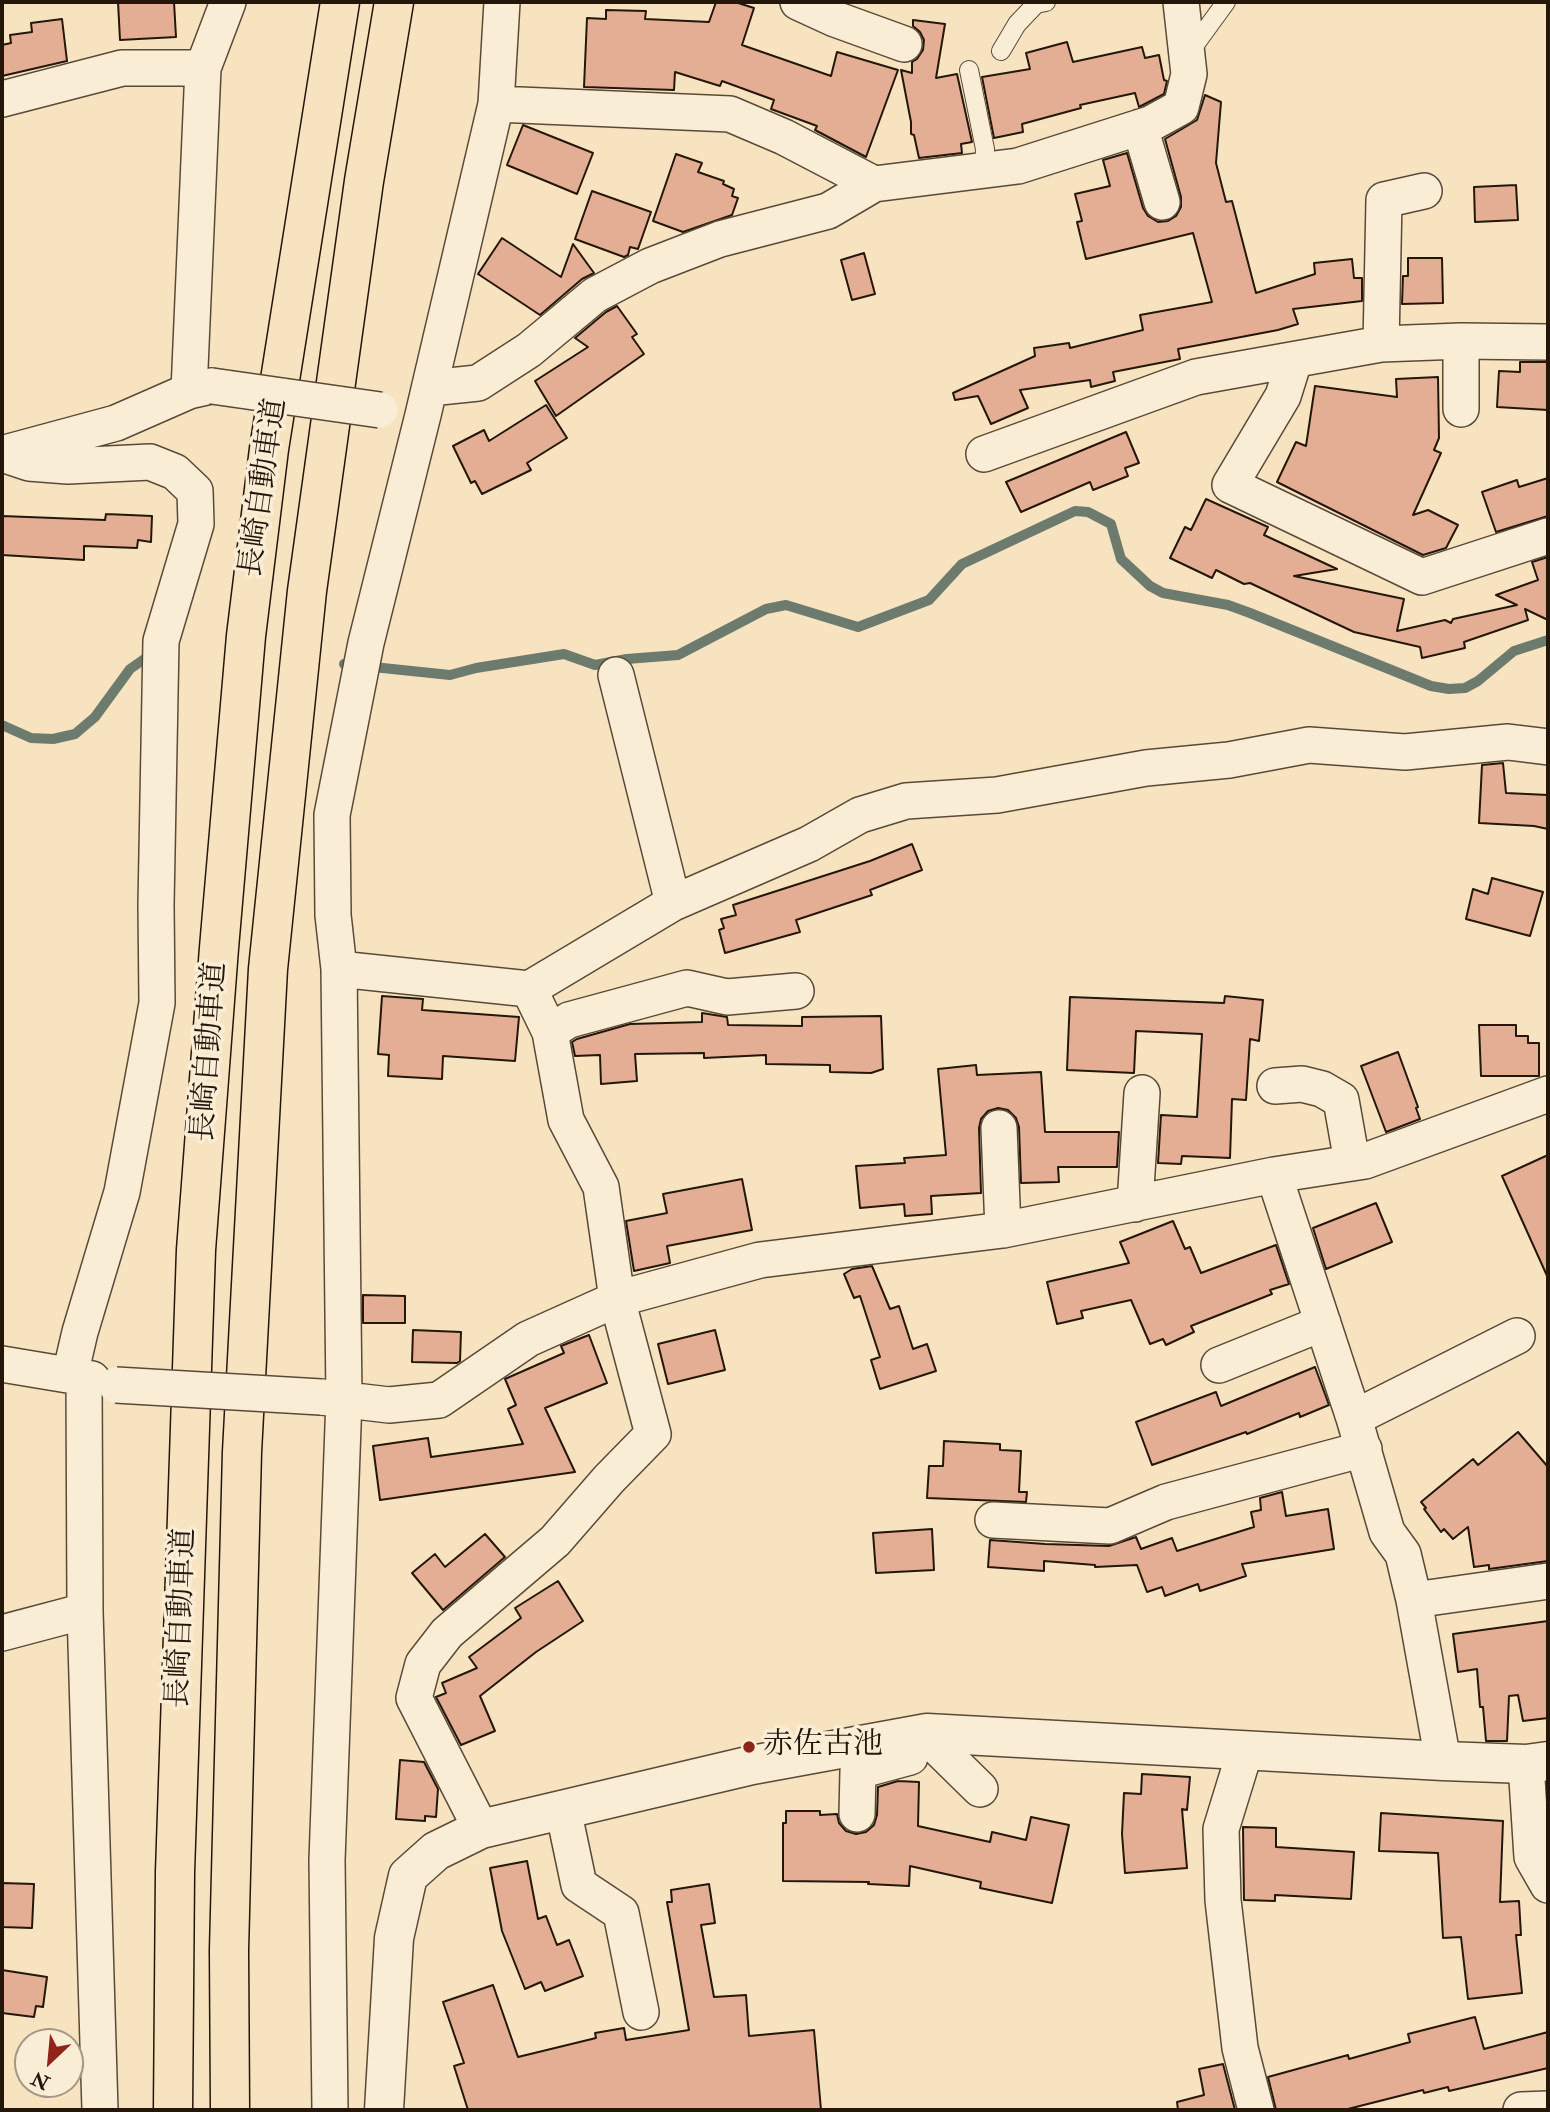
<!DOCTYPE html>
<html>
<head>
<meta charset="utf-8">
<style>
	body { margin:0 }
	#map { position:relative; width:1550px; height:2112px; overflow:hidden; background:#f8e3c0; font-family:"IM FELL Double Pica",serif }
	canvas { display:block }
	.frame { position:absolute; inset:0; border:4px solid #24170a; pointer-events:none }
	.north { position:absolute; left:14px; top:2028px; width:70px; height:70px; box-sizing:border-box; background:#faedd6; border:2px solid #a49784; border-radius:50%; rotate:206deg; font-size:19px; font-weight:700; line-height:28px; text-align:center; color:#24170a }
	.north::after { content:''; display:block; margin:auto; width:24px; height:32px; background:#8f2418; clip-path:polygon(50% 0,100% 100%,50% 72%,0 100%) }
</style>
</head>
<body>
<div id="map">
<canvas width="1550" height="2112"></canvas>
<div class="frame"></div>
<div class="north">N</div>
</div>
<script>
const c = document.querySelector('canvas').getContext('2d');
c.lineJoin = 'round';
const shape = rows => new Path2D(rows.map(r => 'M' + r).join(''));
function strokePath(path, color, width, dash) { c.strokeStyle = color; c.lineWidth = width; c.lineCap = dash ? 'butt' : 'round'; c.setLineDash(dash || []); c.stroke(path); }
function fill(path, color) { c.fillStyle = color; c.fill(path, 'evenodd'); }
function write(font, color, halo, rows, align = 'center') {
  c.font = font + ' "IM FELL Double Pica","Noto Serif JP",serif'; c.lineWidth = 7; c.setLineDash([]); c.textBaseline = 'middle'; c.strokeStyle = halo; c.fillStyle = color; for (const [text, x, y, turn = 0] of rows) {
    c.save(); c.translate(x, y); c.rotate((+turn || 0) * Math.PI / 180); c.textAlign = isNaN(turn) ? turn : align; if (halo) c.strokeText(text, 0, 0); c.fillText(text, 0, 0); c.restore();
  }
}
strokePath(shape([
	[344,664,450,675,476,668,564,654,595,665,627,659,678,655,766,609,786,605,858,627,929,600,962,564,1075,511,1088,512,1111,524,1121,559,1150,586,1163,593,1228,605,1250,613,1431,686,1449,689,1465,688,1478,681,1514,651,1548,640],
	[2,725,31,738,53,739,75,734,95,717,130,669,153,653]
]), '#6d7b6f', 10);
const building = shape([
	[118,2,174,2,176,37,120,40,118,2],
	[716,2,735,2,754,8,742,45,831,76,837,52,898,70,866,157,815,130,817,126,771,109,774,100,722,81,720,86,675,72,674,90,584,87,587,18,606,19,606,10,646,11,645,19,709,22,716,2],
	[62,19,67,61,2,76,2,45,11,43,10,35,32,32,31,23,62,19],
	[913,20,945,24,936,78,957,74,972,142,961,144,962,153,919,158,914,135,911,134,911,122,901,70,912,73,912,62,917,59,923,50,924,40,920,32,913,26,913,20],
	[1067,42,1073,62,1142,47,1145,58,1159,55,1164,80,1167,81,1164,94,1139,107,1135,93,1080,105,1081,108,1022,124,1023,132,994,138,982,77,1030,69,1026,53,1067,42],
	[1205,95,1221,102,1216,163,1226,202,1232,201,1256,293,1315,274,1314,263,1352,259,1354,278,1362,278,1362,301,1293,309,1298,324,1278,330,1178,349,1180,359,1113,372,1115,381,1091,387,1090,380,1020,390,1028,408,991,424,978,396,955,400,953,393,1035,356,1034,348,1069,343,1070,348,1143,330,1140,315,1212,302,1193,233,1086,259,1077,222,1082,221,1075,194,1110,186,1103,160,1127,153,1143,208,1148,216,1158,222,1168,221,1176,216,1181,207,1181,197,1165,139,1197,120,1205,95],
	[523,125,593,153,577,194,507,165,523,125],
	[676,154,702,163,698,172,724,181,723,184,734,189,732,196,738,198,732,215,683,232,653,221,676,154],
	[1516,185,1518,220,1475,222,1474,187,1516,185],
	[592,191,651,212,638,249,630,247,628,255,624,257,575,239,592,191],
	[502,238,561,277,573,244,594,273,582,279,540,315,478,274,502,238],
	[864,253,875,294,852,300,841,260,864,253],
	[1408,258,1442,258,1443,303,1402,304,1403,276,1408,276,1408,258],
	[617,306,637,334,632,337,644,354,556,416,535,381,588,347,575,338,606,312,617,306],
	[1520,362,1548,362,1548,410,1497,407,1499,371,1520,372,1520,362],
	[1438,377,1439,438,1434,450,1441,453,1413,515,1428,510,1458,525,1446,548,1423,555,1277,482,1296,442,1306,446,1315,386,1397,397,1396,379,1438,377],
	[546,405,567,438,527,463,531,470,482,494,475,481,471,483,453,446,484,430,489,441,546,405],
	[1126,432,1139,463,1125,468,1128,476,1093,490,1090,482,1021,512,1006,482,1126,432],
	[1548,478,1548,516,1496,532,1482,492,1517,480,1519,487,1548,478],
	[1206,499,1268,527,1264,535,1337,569,1294,576,1404,599,1397,631,1445,620,1451,623,1453,619,1517,605,1496,595,1538,580,1532,562,1548,557,1548,620,1525,609,1528,620,1464,642,1465,648,1422,658,1420,647,1354,632,1250,583,1244,584,1216,570,1212,578,1170,558,1185,527,1191,530,1206,499],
	[106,514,152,516,151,542,138,540,137,548,84,546,84,560,2,555,2,516,105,520,106,514],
	[1503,763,1506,793,1548,795,1548,829,1534,826,1479,823,1482,765,1503,763],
	[912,844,922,870,870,890,872,895,796,920,800,932,725,953,719,930,724,928,721,919,736,915,733,905,870,861,912,844],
	[1492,878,1543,892,1530,936,1466,919,1473,889,1488,894,1492,878],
	[382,996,423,999,422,1010,519,1017,515,1061,443,1056,442,1079,388,1076,389,1055,378,1054,382,996],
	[1225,996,1263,1000,1259,1041,1250,1039,1246,1100,1232,1099,1230,1158,1182,1156,1181,1164,1158,1163,1161,1115,1197,1117,1202,1034,1136,1031,1134,1073,1067,1070,1070,997,1224,1003,1225,996],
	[702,1013,727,1017,728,1025,802,1026,802,1017,881,1016,883,1069,871,1073,830,1072,830,1065,766,1064,766,1055,704,1058,704,1053,635,1054,637,1081,601,1084,600,1055,575,1056,572,1042,577,1039,630,1024,702,1022,702,1013],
	[1479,1025,1516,1025,1516,1036,1528,1036,1528,1043,1539,1043,1539,1076,1481,1076,1479,1025],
	[1398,1052,1418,1107,1416,1108,1420,1119,1386,1132,1361,1066,1398,1052],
	[976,1065,977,1075,1041,1072,1045,1132,1119,1132,1117,1167,1058,1167,1059,1182,1021,1183,1019,1127,1016,1118,1008,1110,998,1108,988,1111,981,1119,979,1128,981,1193,931,1196,932,1214,905,1216,904,1204,860,1208,856,1166,905,1163,904,1158,946,1155,938,1069,976,1065],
	[1548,1155,1548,1278,1502,1176,1548,1155],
	[742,1179,752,1230,667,1246,670,1263,634,1271,626,1221,667,1213,663,1194,742,1179],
	[1376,1203,1392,1242,1326,1269,1313,1228,1376,1203],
	[1173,1221,1185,1249,1190,1247,1201,1273,1276,1245,1289,1284,1270,1290,1272,1294,1191,1326,1194,1332,1166,1345,1163,1339,1150,1344,1131,1300,1081,1311,1083,1318,1057,1324,1047,1282,1129,1263,1120,1242,1173,1221],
	[872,1266,890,1309,899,1306,913,1349,927,1344,936,1371,880,1389,871,1360,880,1357,860,1296,854,1298,844,1274,852,1269,872,1266],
	[363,1295,405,1296,405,1323,363,1323,363,1295],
	[413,1330,461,1332,460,1361,457,1363,412,1362,413,1330],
	[715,1330,725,1370,668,1384,658,1344,715,1330],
	[589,1335,607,1383,545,1408,575,1472,380,1500,373,1446,428,1438,431,1457,523,1444,508,1409,516,1405,505,1379,564,1353,561,1346,589,1335],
	[1315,1367,1329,1405,1300,1417,1299,1413,1247,1434,1246,1432,1152,1465,1136,1422,1216,1392,1221,1406,1315,1367],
	[1518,1432,1548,1467,1548,1561,1489,1569,1489,1565,1474,1567,1468,1527,1453,1539,1444,1529,1441,1532,1424,1509,1426,1508,1421,1502,1473,1459,1478,1465,1518,1432],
	[944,1441,1000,1444,1000,1450,1021,1451,1019,1492,1027,1492,1026,1502,927,1498,929,1466,943,1466,944,1441],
	[1282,1492,1286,1516,1328,1509,1334,1549,1242,1564,1246,1576,1200,1591,1198,1584,1165,1596,1162,1587,1147,1592,1137,1565,1095,1567,1095,1565,1044,1561,1044,1571,988,1567,990,1540,1045,1544,1109,1546,1136,1537,1141,1549,1172,1538,1177,1551,1254,1527,1251,1512,1261,1510,1260,1498,1282,1492],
	[932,1529,934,1570,876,1573,873,1533,932,1529],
	[485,1534,505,1557,443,1610,412,1573,435,1554,445,1567,485,1534],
	[558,1581,583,1621,536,1652,480,1696,495,1731,461,1745,436,1697,446,1693,442,1683,477,1668,469,1657,521,1618,515,1608,558,1581],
	[1548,1621,1548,1718,1523,1721,1518,1695,1509,1696,1507,1741,1486,1741,1483,1707,1480,1707,1477,1669,1458,1672,1453,1634,1548,1621],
	[400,1760,424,1762,438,1789,436,1817,425,1816,425,1821,396,1819,400,1760],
	[1142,1774,1190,1777,1187,1810,1182,1809,1187,1868,1125,1873,1122,1834,1124,1793,1141,1794,1142,1774],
	[898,1781,919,1782,918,1826,990,1842,992,1832,1026,1840,1031,1817,1069,1825,1052,1903,980,1888,981,1882,910,1866,909,1886,868,1884,869,1882,783,1881,783,1823,786,1823,786,1811,820,1811,820,1815,837,1814,839,1823,846,1831,856,1834,866,1832,874,1825,877,1815,878,1787,898,1781],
	[1381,1813,1503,1821,1500,1902,1519,1901,1521,1935,1516,1935,1522,1993,1468,1999,1461,1937,1443,1938,1438,1853,1379,1851,1381,1813],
	[1243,1827,1276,1828,1276,1847,1354,1852,1351,1899,1275,1895,1275,1901,1244,1900,1243,1827],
	[527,1861,538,1919,546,1916,557,1945,569,1940,583,1976,545,1991,541,1982,525,1989,502,1931,490,1868,527,1861],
	[2,1883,34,1884,32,1928,2,1927,2,1883],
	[709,1884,715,1923,701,1925,714,1997,746,1995,749,2036,814,2030,821,2110,468,2110,454,2066,464,2063,443,2002,493,1985,518,2057,596,2038,595,2033,624,2028,626,2040,689,2030,667,1902,672,1902,671,1890,709,1884],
	[2,1970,47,1977,43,2007,36,2006,34,2017,2,2013,2,1970],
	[1475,2017,1484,2049,1548,2032,1548,2068,1449,2091,1448,2087,1424,2093,1423,2090,1344,2110,1276,2110,1268,2077,1348,2055,1349,2059,1410,2042,1408,2034,1475,2017],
	[1223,2064,1235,2110,1178,2110,1177,2102,1204,2095,1199,2069,1223,2064]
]);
fill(building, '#e4ae94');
strokePath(building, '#24170a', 2);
const service = shape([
	[1001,51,1017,24,1036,4,1046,2],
	[1189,53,1226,2],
	[969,70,985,149,984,171]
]);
const minor = shape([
	[798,2,835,19,904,44],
	[2,99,122,68,203,68],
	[496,104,730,114,784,137,874,184,1018,166,1150,124,1181,107,1189,74,1181,2],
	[1140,127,1162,202],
	[1461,341,1461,409],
	[1381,344,1384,200,1424,191],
	[1294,361,1283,396,1230,485,1422,577,1548,536],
	[430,388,478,383,529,350,595,295,650,266,720,239,828,211,874,184],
	[189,391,203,68,228,2],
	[5,453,116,423,189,391,211,386],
	[2,454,29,463,68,466,150,462,175,472,195,491,196,524,161,641,156,905,157,1003,122,1192,80,1332,70,1375],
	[984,454,1196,377,1381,344,1461,341,1548,342],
	[616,675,673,903],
	[339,969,529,989],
	[550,1032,569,1020,687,988,727,997,796,991],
	[1275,1086,1302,1084,1322,1089,1341,1100,1352,1162],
	[999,1128,1003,1230],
	[1274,1175,1354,1418,1387,1532,1403,1554,1414,1600,1443,1761],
	[1135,1204,1142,1093],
	[2,1364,92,1379],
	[1219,1365,1323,1323],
	[321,1397,389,1405,439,1400,528,1339,617,1299,760,1260,1003,1230,1274,1175,1365,1161,1548,1094],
	[1354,1418,1517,1336],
	[993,1520,1110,1526,1166,1502,1364,1449],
	[1414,1600,1548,1581],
	[85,1611,100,2110],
	[2,1633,85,1611,84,1377],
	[924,1734,980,1789],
	[1245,1751,1221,1829,1223,1900,1240,2048,1256,2110],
	[1526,1764,1532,1857,1548,1885],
	[563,1809,579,1885,621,1913,641,2012],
	[857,1814,858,1771,910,1757,914,1735],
	[481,1829,414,1698,423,1664,447,1633,555,1541,609,1479,653,1434,617,1299,601,1187,566,1120,550,1032,529,989,673,903,809,844,860,815,906,801,997,795,1146,768,1229,760,1309,745,1405,752,1508,742,1548,747],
	[330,2110,327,1860,344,1399,339,969,333,915,332,815,366,643,423,415,496,104,502,2],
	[1521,2110,1548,2109]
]);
const tertiary = shape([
	[384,2110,394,1938,408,1876,436,1851,481,1829,752,1765,927,1733,1443,1761,1526,1764,1548,1761]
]);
const motorway = shape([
	[173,2110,175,1872,196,1250,219,948,246,636,269,449,340,2],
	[230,2110,229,1950,242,1452,268,969,307,591,364,181,394,2]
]);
strokePath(service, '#594a38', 20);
strokePath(minor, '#594a38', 38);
strokePath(tertiary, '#594a38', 41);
strokePath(motorway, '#24170a', 41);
strokePath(service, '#faedd6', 18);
strokePath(minor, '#faedd6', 35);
strokePath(tertiary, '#faedd6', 38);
strokePath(motorway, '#f8e3c0', 38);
const minorBridge = shape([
	[212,386,380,410],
	[116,1385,321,1397]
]);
strokePath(minorBridge, '#594a38', 38, []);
strokePath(minorBridge, '#faedd6', 35);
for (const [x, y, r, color] of [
	[749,1747,7,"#8f2418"]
]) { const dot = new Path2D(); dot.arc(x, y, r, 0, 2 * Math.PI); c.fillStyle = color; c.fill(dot); strokePath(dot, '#faedd6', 2.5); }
write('30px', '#24170a', '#faedd6', [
	["長崎自動車道",265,488,-82],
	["長崎自動車道",211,1052,-86],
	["長崎自動車道",183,1618,-88]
]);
write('30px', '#24170a', '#faedd6', [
	["赤佐古池",763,1747]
], 'left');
</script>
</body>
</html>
